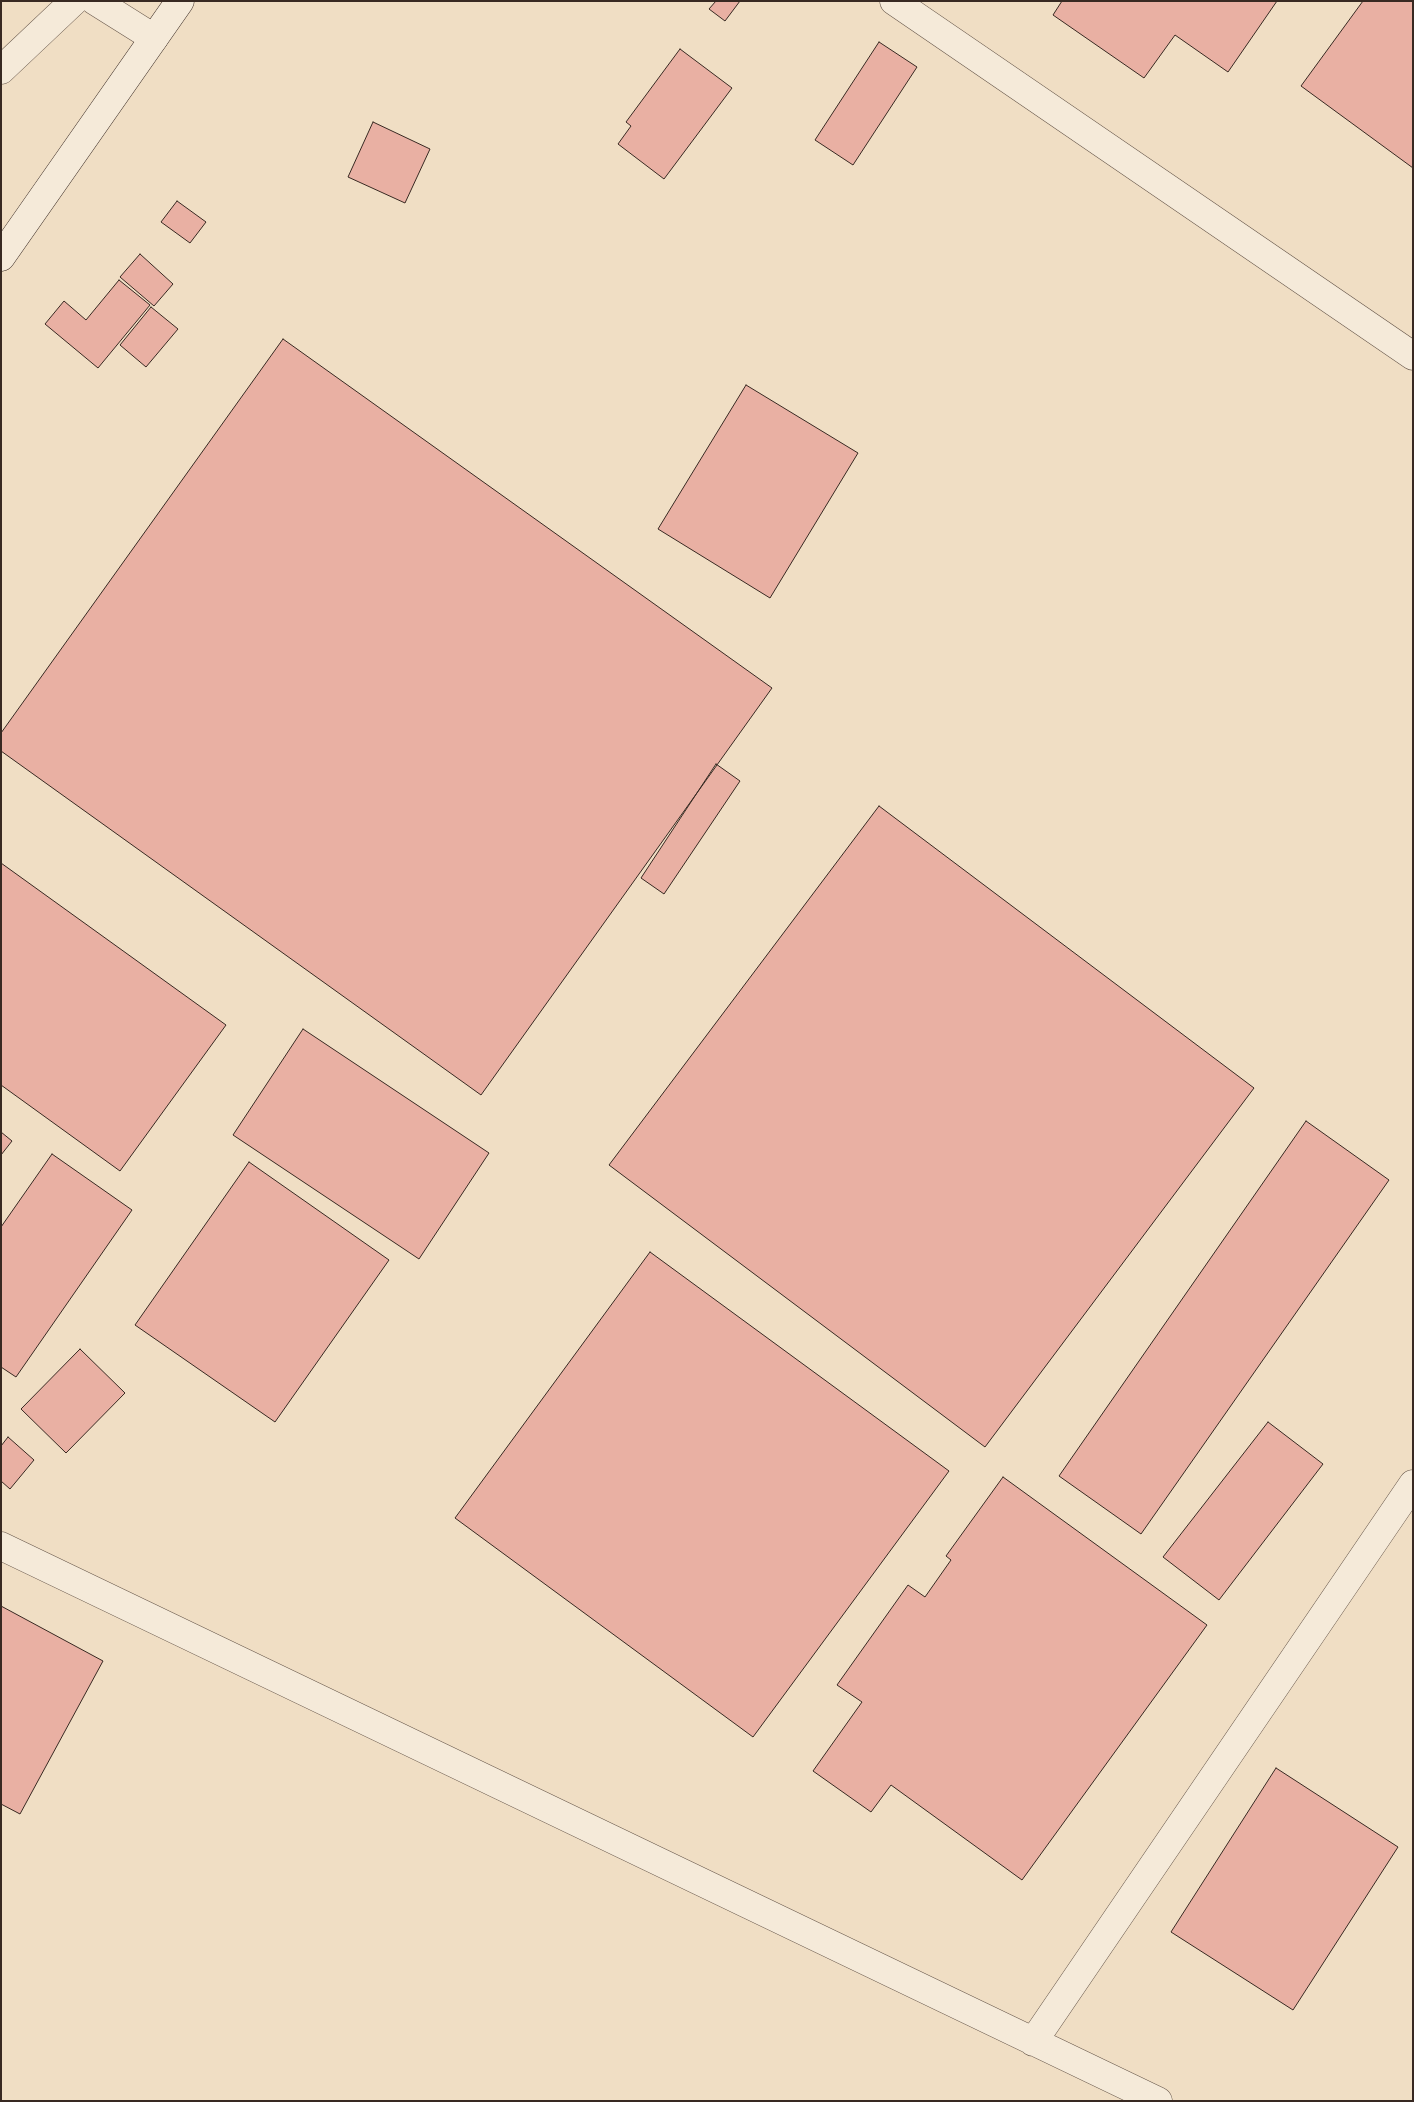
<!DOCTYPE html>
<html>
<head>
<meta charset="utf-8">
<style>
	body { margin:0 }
	#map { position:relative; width:1414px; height:2102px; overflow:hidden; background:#f0dec4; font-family:"Old Standard TT",serif }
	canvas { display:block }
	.frame { position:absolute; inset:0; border:2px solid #382922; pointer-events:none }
</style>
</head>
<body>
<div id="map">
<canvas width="1414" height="2102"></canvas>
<div class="frame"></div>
</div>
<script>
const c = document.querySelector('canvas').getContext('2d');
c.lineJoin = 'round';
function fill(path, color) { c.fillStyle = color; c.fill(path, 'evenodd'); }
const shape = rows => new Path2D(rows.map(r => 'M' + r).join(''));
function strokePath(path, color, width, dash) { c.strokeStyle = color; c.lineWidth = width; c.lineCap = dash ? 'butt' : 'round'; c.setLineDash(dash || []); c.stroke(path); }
const building = shape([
	[716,1,740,1,725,21,709,9,716,1],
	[1062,1,1277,1,1228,72,1175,35,1144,78,1053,15,1062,1],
	[1363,1,1413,1,1413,168,1301,86,1363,1],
	[879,42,917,67,853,165,815,140,879,42],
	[680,49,732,88,664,179,618,144,631,126,626,122,680,49],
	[373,122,430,149,405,203,348,177,373,122],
	[177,201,206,222,190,243,161,222,177,201],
	[140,254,173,284,154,306,120,277,140,254],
	[119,280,150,305,98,368,45,324,64,301,86,320,119,280],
	[151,307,178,329,146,367,120,345,151,307],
	[283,339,772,688,481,1095,1,751,1,733,283,339],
	[746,385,858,453,770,598,658,529,746,385],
	[716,764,740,781,664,894,641,878,716,764],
	[879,806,1254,1088,985,1447,609,1165,879,806],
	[1,863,226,1025,120,1171,1,1085,1,863],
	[303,1029,489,1153,419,1259,233,1135,303,1029],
	[1306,1121,1389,1180,1141,1534,1059,1476,1306,1121],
	[1,1132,12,1141,1,1155,1,1132],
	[52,1154,132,1210,16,1377,1,1367,1,1227,52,1154],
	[249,1162,389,1260,275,1422,135,1325,249,1162],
	[650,1252,949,1471,753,1737,455,1518,650,1252],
	[80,1349,125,1393,66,1453,21,1409,80,1349],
	[1268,1422,1323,1464,1219,1600,1163,1557,1268,1422],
	[8,1437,34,1460,10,1489,1,1481,1,1446,8,1437],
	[1003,1477,1207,1625,1022,1880,891,1785,871,1812,813,1771,862,1702,837,1685,908,1585,925,1597,951,1560,946,1556,1003,1477],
	[1,1606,103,1661,20,1814,1,1804,1,1606],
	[1276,1768,1398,1847,1293,2010,1171,1932,1276,1768]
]);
fill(building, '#e9b0a3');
strokePath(building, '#382922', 1);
const street = shape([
	[95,1,154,38],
	[894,1,1413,356],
	[1,70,74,1],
	[1,1546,1158,2101],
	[1033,2042,1413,1484]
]);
const secondary = shape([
	[1,257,180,1]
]);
strokePath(street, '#66564a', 29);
strokePath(secondary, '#382922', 29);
strokePath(street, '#f5ead9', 28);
strokePath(secondary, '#f5ead9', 28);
</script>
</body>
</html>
